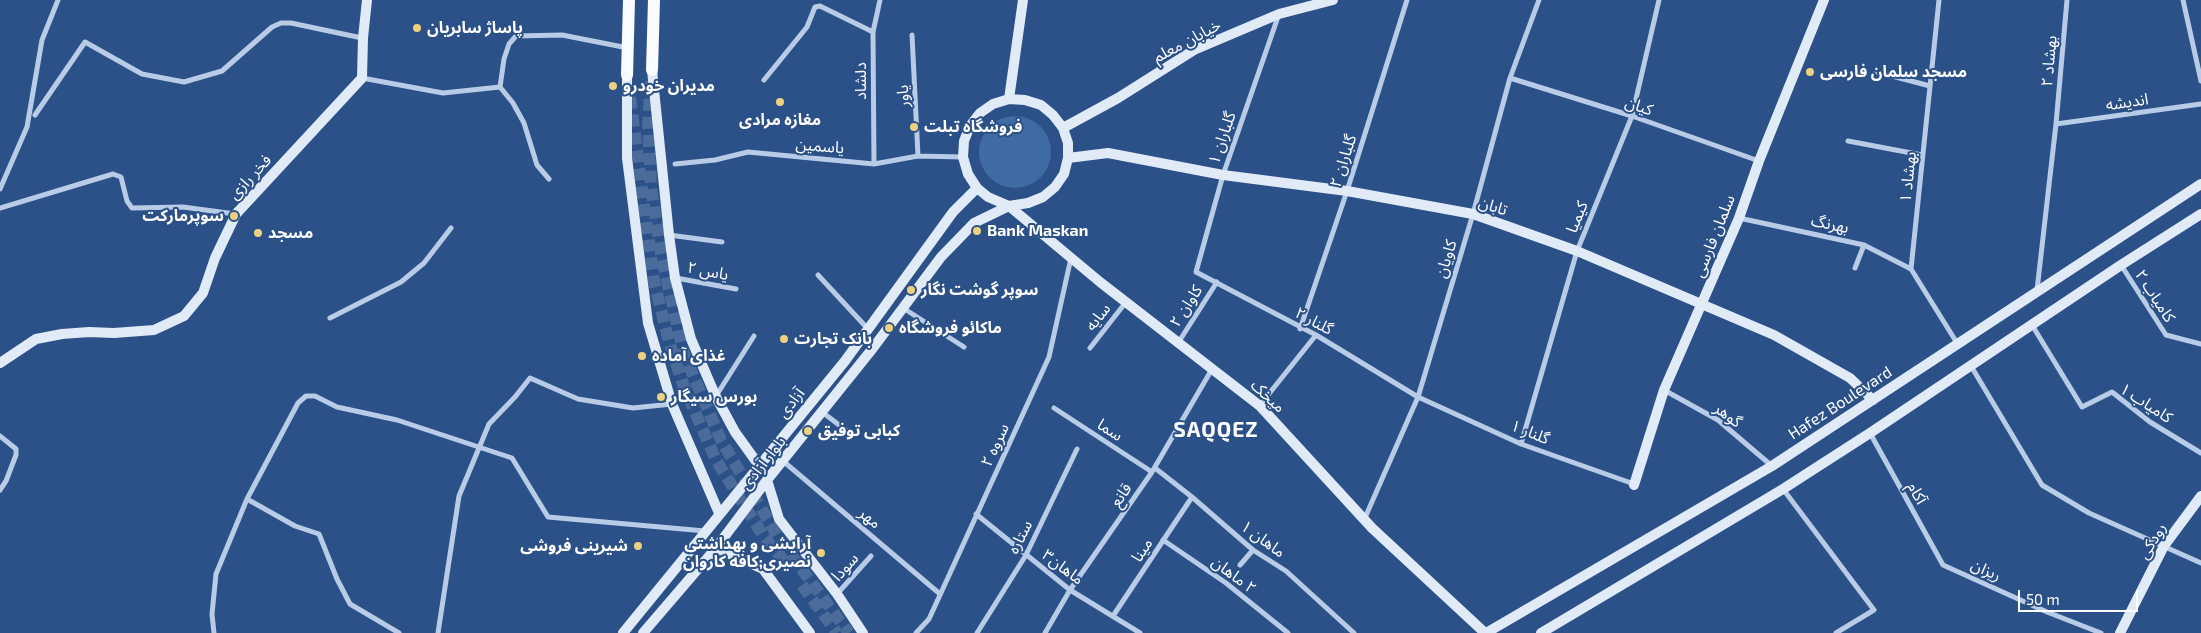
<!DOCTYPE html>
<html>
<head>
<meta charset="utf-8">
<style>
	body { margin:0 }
	#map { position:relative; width:2201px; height:633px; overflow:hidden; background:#2b5188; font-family:"Exo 2",sans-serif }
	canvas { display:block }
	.scale { position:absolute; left:2018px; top:590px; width:120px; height:22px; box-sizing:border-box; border:2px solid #fff; border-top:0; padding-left:6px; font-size:15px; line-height:18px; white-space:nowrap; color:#fff; -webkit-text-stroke:4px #2b5188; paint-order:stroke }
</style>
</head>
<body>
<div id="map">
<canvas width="2201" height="633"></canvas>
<div class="scale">50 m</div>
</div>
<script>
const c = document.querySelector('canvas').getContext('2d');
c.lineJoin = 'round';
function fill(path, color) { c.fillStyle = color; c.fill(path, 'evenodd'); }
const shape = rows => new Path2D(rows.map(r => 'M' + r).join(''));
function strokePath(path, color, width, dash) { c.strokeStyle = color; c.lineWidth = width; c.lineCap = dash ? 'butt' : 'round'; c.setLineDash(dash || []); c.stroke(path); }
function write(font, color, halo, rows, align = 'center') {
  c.font = font + ' "Exo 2","Noto Sans Arabic",sans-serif'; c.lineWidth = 4; c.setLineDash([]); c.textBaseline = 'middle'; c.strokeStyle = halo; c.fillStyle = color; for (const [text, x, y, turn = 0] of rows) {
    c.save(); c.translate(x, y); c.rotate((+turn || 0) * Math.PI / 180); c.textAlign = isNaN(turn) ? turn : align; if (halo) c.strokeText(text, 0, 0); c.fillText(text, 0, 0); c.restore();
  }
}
fill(shape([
	'979 152a36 36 0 1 1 72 0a36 36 0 1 1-72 0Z'
]), '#406aa4');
strokePath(shape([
	[651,81,648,123,651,187,661,254,684,354,721,440,780,540,849,633],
	[630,97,654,281,669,342,684,387,716,460,764,537,791,569],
	[802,585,837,633]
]), '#4b6b9a', 12, [12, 6]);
strokePath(shape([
	[1939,0,1911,269,1957,343],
	[2183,0,2201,81],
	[1279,14,1223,175,1196,272,1316,335,1418,397,1521,444,1634,484],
	[912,35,918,156],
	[1877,72,1930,86],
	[362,78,443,93,500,87,504,59,509,44,516,36,562,35,628,48],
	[1510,78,1632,116,1759,161],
	[764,80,807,27,815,7,820,6,873,32],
	[500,87,513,103,524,123,537,165,549,179],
	[35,115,85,42,142,74,184,82,222,71,272,27,281,23,291,23,362,38],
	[2056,124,2201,104],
	[1848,141,1922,155],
	[675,164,715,160,748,152,874,164,918,156,963,157],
	[874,164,873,32,880,0],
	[0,189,27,127,42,40,58,0],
	[0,208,113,174,121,177,127,201,132,208,183,207,235,214],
	[1739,218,1864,245,1911,269],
	[669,235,722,242],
	[2121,265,2166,335,2201,344],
	[1855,268,1864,245],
	[818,275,868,329],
	[676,278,736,289],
	[2037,290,2056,124,2067,0],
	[903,308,964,347],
	[330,318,401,282,424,263,451,228],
	[2032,325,2082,407,2112,392,2150,422,2201,453],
	[1300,329,1347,191,1407,0],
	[1178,343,1217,282],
	[1090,348,1126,302],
	[1971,366,2042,485,2089,513,2201,563],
	[1664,390,1718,420,1772,466],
	[716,396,754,336],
	[1260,405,1316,335],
	[1054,408,1152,472],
	[822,412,851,434],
	[1870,433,1943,565,2047,612,2101,633],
	[0,436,16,449,16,455,6,481,0,490],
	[1521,444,1577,251,1632,116,1659,0],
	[783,461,940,594],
	[1155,468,1192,497,1253,550,1286,571,1354,633],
	[1783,489,1874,610,1836,633],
	[247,499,295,526,319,534,337,579,350,604,399,633],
	[976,514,1070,590,1140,633],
	[1364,520,1418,397,1473,214,1510,78,1539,0],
	[1163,540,1226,583,1288,633],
	[1240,565,1253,550],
	[837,594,871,556],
	[1113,616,1192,497],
	[214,633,212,614,216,574,247,499,298,403,306,396,315,396,337,407,397,420,512,458,548,517,705,531],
	[438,633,459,496,489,424,515,397,530,378,578,399,633,408,672,404],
	[916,633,929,619,1049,357,1071,258],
	[977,633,1026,555,1077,449],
	[1045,633,1070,590,1152,472,1212,369]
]), '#b8cce8', 5);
strokePath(shape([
	[652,70,669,235,675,278,691,339,716,397,735,432,758,464],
	[627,75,627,158,648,323,672,404,719,513],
	[1009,99,1025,100,1041,105,1053,115,1063,128,1068,143,1068,158,1064,174,1055,187,1043,197,1028,203,1009,206,988,197,977,188,968,174,963,157,964,141,970,126,980,113,993,104,1009,99],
	[1009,99,1023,0],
	[1063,128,1118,98,1194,50,1279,14,1333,0],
	[1068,158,1108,153,1223,175,1347,191,1473,214,1577,251,1774,335,1850,378,1873,400],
	[0,363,36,339,62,334,89,332,114,333,154,330,184,316,203,293,215,258,236,214,362,78,363,38,367,0],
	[767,480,779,519,837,594,863,633],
	[1634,485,1664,390,1739,218,1759,161,1824,0],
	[716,548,763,569,810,633],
	[623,633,845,361,953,212,977,188],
	[643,633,716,548,767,480,873,348,941,257,974,223,1009,206,1100,282,1260,406,1372,528,1485,633],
	[1486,633,1772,466,2201,184],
	[1541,633,1783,489,1870,433,2121,265,2201,214],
	[2120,633,2164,546,2201,496]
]), '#e1eaf7', 10);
strokePath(shape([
	[652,70,654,0],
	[627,75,629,0]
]), '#fafbfe', 12);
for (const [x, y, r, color] of [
	[417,28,5,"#eed180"],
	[1810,72,5,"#eed180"],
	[613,86,5,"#eed180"],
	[780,102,5,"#eed180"],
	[914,127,5,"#eed180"],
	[234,216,5,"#eed180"],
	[977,231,5,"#eed180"],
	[258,233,5,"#eed180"],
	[911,290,5,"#eed180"],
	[889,328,5,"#eed180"],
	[784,339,5,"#eed180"],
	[642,356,5,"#eed180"],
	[661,397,5,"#eed180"],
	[808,431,5,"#eed180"],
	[638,546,5,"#eed180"],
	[821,553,5,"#eed180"]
]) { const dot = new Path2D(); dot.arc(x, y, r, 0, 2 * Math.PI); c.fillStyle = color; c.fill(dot); strokePath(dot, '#2b5188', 2); }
write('bold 16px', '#fff', '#2b5188', [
	["پاساژ سابریان",427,28],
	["مسجد سلمان فارسی",1820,72],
	["مدیران خودرو",623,86],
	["مغازه مرادی",780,120,"center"],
	["فروشگاه تبلت",924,127],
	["سوپرمارکت",224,216,"right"],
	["Bank Maskan",987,231],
	["مسجد",268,233],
	["سوپر گوشت نگار",921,290],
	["ماکائو فروشگاه",899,328],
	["بانک تجارت",794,339],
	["غذای آماده",652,356],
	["بورس سیگار",671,397],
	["کبابی توفیق",818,431],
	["آرایشی و بهداشتی",811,544,"right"],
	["نصیری;کافه کاروان",811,562,"right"],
	["شیرینی فروشی",628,546,"right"]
], 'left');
write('16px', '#fff', '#2b5188', [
	["خیابان معلم",1187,41,-28],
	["بهشاد ۲",2049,61,-85],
	["دلشاد",861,81,-90],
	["یاور",903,96,-93],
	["اندیشه",2127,102,-8],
	["کیان",1639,106,19],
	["گلباران ۱",1222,138,-71],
	["یاسمین",820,146,5],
	["گلباران ۲",1343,161,-72],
	["فخر رازی",250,177,-47],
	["بهشاد ۱",1908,177,-84],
	["تابان",1493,206,18],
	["کیمیا",1577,217,-68],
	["بهرنگ",1830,224,12],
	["سلمان فارسی",1714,236,-68],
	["کاویان",1446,259,-73],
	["یاس ۲",708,271,11],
	["کامیاب ۲",2155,296,57],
	["کاوان ۲",1186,306,-57],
	["سایه",1098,317,-52],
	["گلنار ۲",1314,321,28],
	["میخک",1268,396,43],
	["آزادی",791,403,-52],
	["Hafez Boulevard",1840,403,-33],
	["کامیاب ۱",2146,403,33],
	["گوهر",1728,415,36],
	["سما",1110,430,33],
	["گلنار ۱",1530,432,22],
	["سروه ۲",995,445,-65],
	["بلوار آزادی",763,463,-52],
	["آکام",1917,493,61],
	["قانع",1121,495,-55],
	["مهر",870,518,40],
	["ستاره",1020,537,-63],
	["ماهان ۱",1263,539,36],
	["رودکی",2152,541,-59],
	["مینا",1142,550,-57],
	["سودا",845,567,-48],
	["ماهان۳",1063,567,37],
	["ریزان",1986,570,25],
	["٢ ماهان",1234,575,37]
]);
c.letterSpacing = '1px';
write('bold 21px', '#fff', '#2b5188', [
	["SAQQEZ",1216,430]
]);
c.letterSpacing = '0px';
</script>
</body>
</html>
